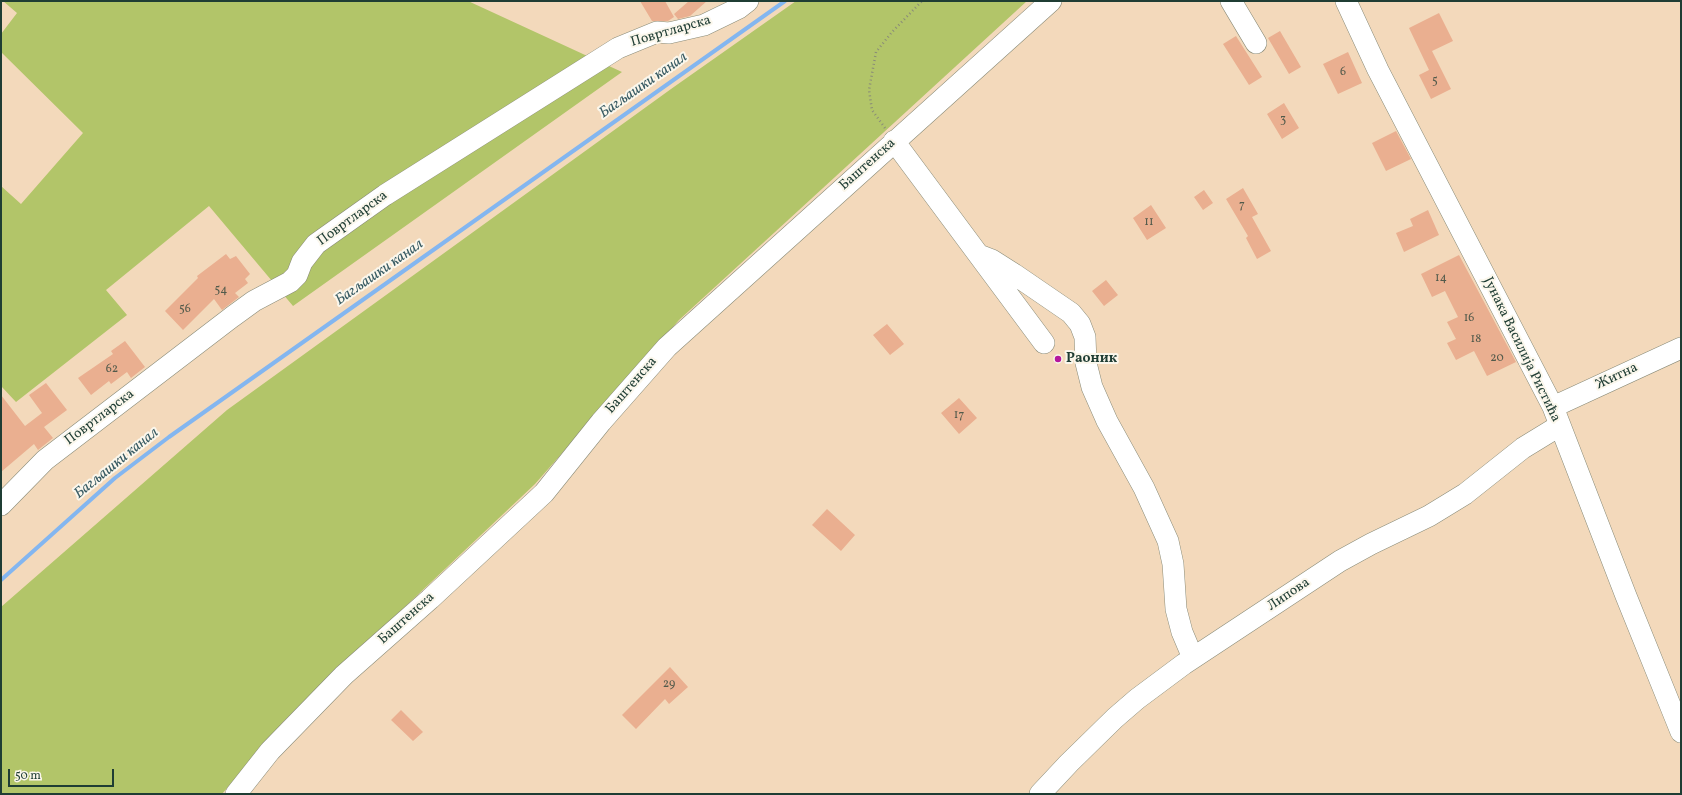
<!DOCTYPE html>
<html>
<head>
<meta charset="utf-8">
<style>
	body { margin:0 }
	#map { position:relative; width:1682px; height:795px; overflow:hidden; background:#f3d9bb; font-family:Vollkorn,serif }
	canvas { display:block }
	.frame { position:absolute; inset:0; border:2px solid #1f3d34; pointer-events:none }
	.scale { position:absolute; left:8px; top:769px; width:106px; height:18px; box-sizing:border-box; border:2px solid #1f3d34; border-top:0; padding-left:5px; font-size:12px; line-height:14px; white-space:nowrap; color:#1f3d34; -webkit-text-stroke:3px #fbf7ec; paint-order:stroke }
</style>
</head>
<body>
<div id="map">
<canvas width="1682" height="795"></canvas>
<div class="frame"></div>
<div class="scale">50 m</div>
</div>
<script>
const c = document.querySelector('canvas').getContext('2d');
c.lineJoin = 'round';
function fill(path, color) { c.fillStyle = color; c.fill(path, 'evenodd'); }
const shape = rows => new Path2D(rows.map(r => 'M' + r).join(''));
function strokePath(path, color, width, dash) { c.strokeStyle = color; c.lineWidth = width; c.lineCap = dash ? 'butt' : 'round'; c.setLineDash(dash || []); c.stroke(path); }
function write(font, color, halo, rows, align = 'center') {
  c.font = font + ' Vollkorn,serif'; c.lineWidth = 4; c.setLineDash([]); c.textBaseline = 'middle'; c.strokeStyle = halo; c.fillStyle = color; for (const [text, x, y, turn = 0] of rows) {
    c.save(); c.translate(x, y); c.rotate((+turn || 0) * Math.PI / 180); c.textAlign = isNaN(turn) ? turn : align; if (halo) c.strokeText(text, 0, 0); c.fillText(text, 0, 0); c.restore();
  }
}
fill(shape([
	[3,1,468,1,622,72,293,306,209,206,106,290,127,315,16,402,1,386,1,186,21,204,83,133,1,52,1,34,17,13],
	[796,1,1027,1,679,320,535,484,283,722,222,794,1,794,1,607,227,410,671,89]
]), '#b2c569');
strokePath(shape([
	[1,580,115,478,169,437,785,1]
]), '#83b6f0', 4);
fill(shape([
	[640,1,665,1,674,17,668,21,652,21],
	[689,1,707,1,690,16,678,19,674,14],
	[1439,13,1453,41,1432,51,1451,89,1431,99,1419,75,1429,70,1409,28],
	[1280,31,1301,67,1289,74,1268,38],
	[1236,36,1262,77,1249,85,1223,44],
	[1348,52,1362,83,1338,94,1323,64],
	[1284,103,1299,128,1282,139,1267,114],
	[1396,131,1411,159,1386,171,1372,143],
	[1243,188,1258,214,1252,217,1271,251,1257,259,1246,238,1248,236,1226,199],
	[1204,190,1213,203,1203,210,1194,197],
	[1151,205,1166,228,1147,240,1133,218],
	[1428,210,1439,235,1404,252,1396,233,1413,226,1410,219],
	[226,254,230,259,236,256,250,274,245,279,248,283,235,293,239,297,222,310,214,299,183,330,165,311,198,278,197,276],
	[1459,255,1516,362,1487,376,1474,351,1456,360,1447,343,1456,339,1447,322,1458,317,1445,291,1432,297,1421,274],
	[1106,280,1118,295,1104,306,1092,291],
	[887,324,904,344,890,355,873,335],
	[125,341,145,367,131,378,127,372,111,384,109,381,91,395,78,378,113,354,111,351],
	[46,383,67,410,44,427,53,438,38,450,34,444,1,472,1,395,25,426,42,413,29,395],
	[959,398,977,418,959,434,941,413],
	[827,509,855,535,841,551,812,525],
	[670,667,688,687,669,704,665,699,636,729,622,715],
	[401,710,423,732,413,741,391,720]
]), '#eaaf90');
const minor = shape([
	[1231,1,1256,43],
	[1346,1,1378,70,1553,407,1626,596,1681,732],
	[894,141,1044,343],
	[979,255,992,260,1014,274,1071,313,1080,324,1085,337,1086,363,1092,387,1107,421,1144,488,1168,541,1173,564,1176,609,1182,632,1193,658],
	[1553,407,1681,348],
	[1,505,45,460,232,317,254,301,290,282,297,275,302,262,316,244,385,195,618,48,657,32,669,33,704,25,739,8,748,1],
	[236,794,270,751,344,675,430,599,544,493,601,422,667,347,1051,1],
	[1040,794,1069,763,1115,718,1137,699,1184,664,1340,561,1371,544,1429,516,1465,494,1523,448,1559,426]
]);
strokePath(minor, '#898b78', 22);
strokePath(shape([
	[885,128,872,110,869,90,876,52,892,32,922,1]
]), '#898b78', 2.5, [1, 3]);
strokePath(minor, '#fff', 21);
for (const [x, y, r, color] of [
	[1058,359,4,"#b5179e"]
]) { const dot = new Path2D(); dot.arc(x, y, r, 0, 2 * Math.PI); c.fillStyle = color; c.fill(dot); strokePath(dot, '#fbf7ec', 1.5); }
write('12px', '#525a4b', null, [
	["6",1343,73],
	["5",1435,82],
	["3",1283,121],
	["7",1242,206],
	["11",1149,223],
	["14",1441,279],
	["54",221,291],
	["56",185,310],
	["16",1469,319],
	["18",1476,340],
	["20",1497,359],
	["62",112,370],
	["17",959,416],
	["29",669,685]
]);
write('14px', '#1f3d34', '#fbf7ec', [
	["Повртларска",671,32,-16],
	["Баштенска",868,165,-42],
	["Повртларска",353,219,-36],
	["Јунака Василија Ристића",1521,350,64],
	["Житна",1617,377,-25],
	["Баштенска",632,386,-49],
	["Повртларска",100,418,-37],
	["Липова",1289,595,-34],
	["Баштенска",407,619,-42]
]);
write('bold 14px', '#1f3d34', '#fbf7ec', [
	["Раоник",1066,359]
], 'left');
write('italic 15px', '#385b63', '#fbf7ec', [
	["Багљашки канал",644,86,-35],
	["Багљашки канал",380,273,-35],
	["Багљашки канал",117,464,-39]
]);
</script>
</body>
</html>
